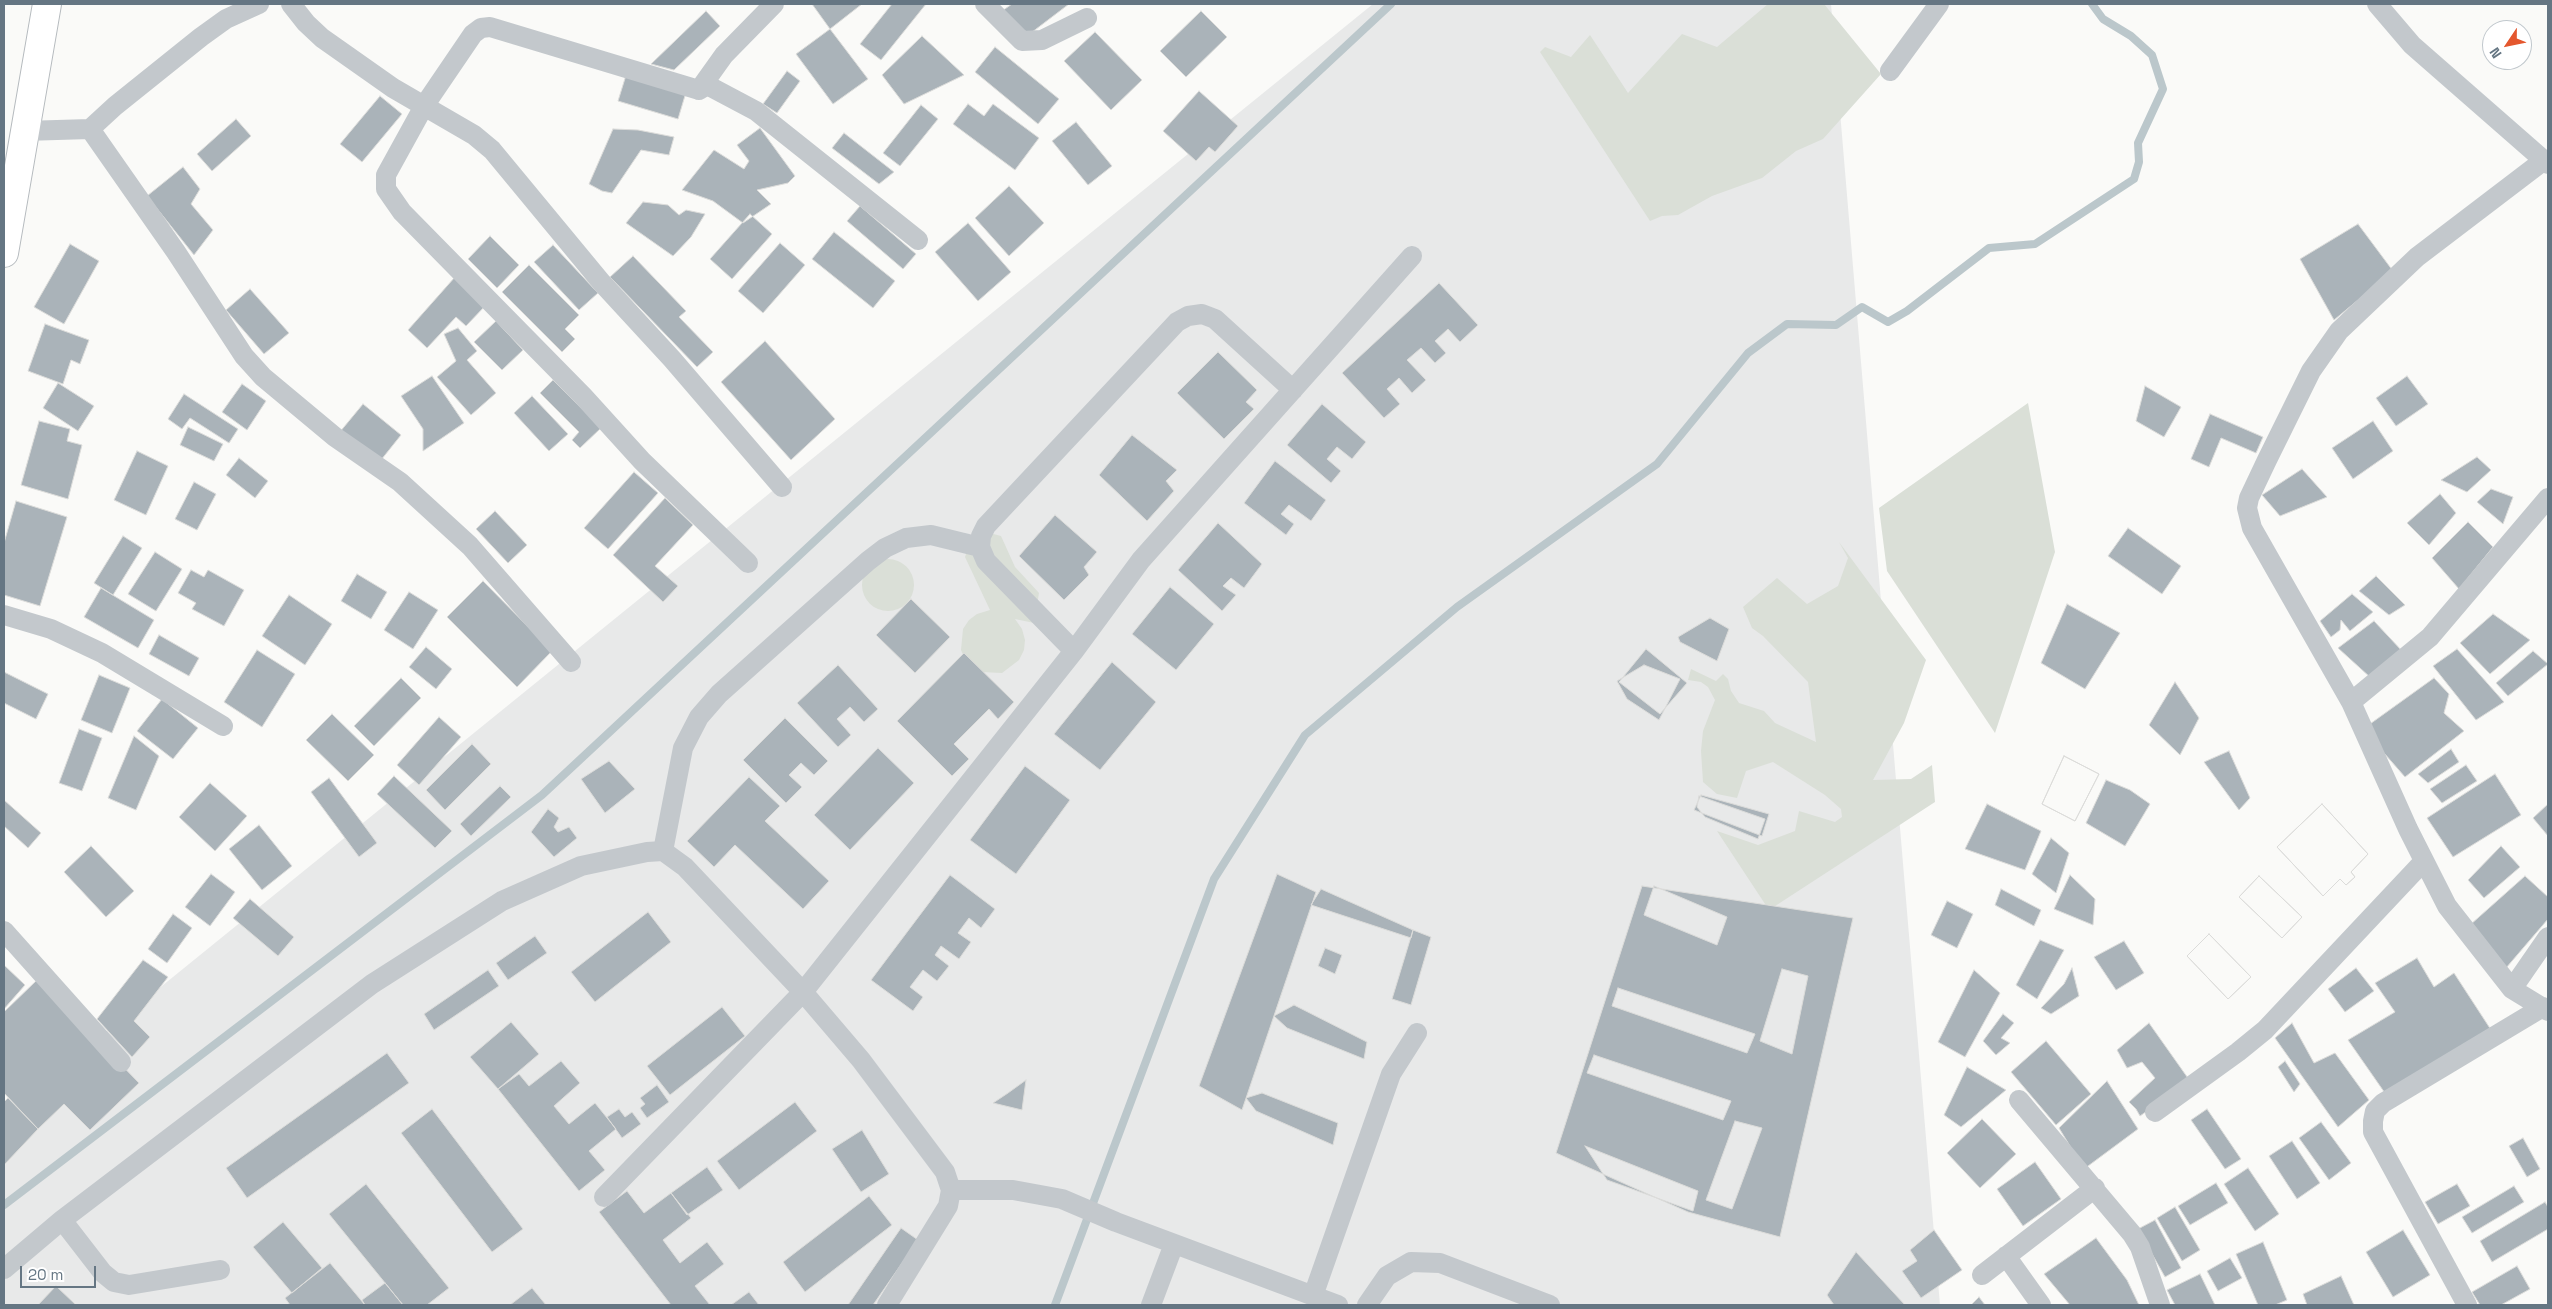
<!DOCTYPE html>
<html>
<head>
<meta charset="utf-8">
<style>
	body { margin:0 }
	#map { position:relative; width:2552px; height:1309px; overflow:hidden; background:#fafaf8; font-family:"Space Grotesk",sans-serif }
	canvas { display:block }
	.frame { position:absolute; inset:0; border:5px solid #657683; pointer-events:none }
	.north { position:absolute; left:2482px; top:20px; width:50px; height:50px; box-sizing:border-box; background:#fff; border:1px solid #c1c8cd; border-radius:50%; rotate:236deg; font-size:14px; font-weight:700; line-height:20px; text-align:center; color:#657683 }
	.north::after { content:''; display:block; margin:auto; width:18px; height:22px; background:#e4572e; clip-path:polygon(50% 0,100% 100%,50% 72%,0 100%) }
	.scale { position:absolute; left:20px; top:1266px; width:76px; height:22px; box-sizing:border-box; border:2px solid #657683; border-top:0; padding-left:6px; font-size:15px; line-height:18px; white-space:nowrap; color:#657683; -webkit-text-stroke:4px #fff; paint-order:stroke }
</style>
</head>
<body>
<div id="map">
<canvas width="2552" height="1309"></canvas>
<div class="frame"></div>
<div class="north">N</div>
<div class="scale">20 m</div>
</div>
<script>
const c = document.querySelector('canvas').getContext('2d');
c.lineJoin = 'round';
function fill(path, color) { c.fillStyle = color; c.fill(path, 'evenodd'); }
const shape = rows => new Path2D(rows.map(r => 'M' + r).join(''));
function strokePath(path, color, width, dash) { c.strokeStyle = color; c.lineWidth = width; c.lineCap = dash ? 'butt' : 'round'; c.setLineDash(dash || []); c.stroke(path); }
fill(shape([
	[1373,4,1831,4,1940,1305,4,1305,4,1114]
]), '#e8e9e9');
fill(shape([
	[1768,4,1824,4,1881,74,1823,139,1796,151,1762,178,1712,196,1678,215,1662,216,1650,221,1540,52,1545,47,1571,57,1590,35,1628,93,1682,34,1717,47],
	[2028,403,2055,552,1995,733,1887,571,1879,508],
	[975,529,1001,536,1015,567,1039,593,1034,623,1015,619,1022,629,1025,640,1024,650,1019,660,1002,673,981,672,965,659,961,650,963,629,969,620,977,614,990,610,965,557],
	[1839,542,1926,660,1904,723,1873,780,1911,779,1932,765,1935,802,1769,910,1717,831,1758,845,1795,831,1799,811,1835,822,1842,817,1841,809,1825,795,1773,762,1746,771,1737,798,1717,794,1703,782,1701,751,1703,731,1715,700,1708,687,1701,682,1688,680,1691,669,1716,681,1723,674,1728,679,1731,691,1739,703,1764,711,1775,723,1816,742,1808,682,1763,636,1752,628,1743,607,1777,578,1807,604,1838,586,1848,558],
	'862 585a26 26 0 1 1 52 0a26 26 0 1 1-52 0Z'
]), '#dadfd7');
strokePath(shape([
	[4,1205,542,795,1391,4],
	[1055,1305,1214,879,1305,735,1457,607,1657,464,1748,353,1787,324,1836,325,1862,307,1888,322,1907,311,1989,248,2035,244,2134,179,2139,162,2138,143,2163,89,2152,55,2131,36,2103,19,2092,4]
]), '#bbc7cb', 8);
const building = shape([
	[812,4,862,4,830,29,812,4],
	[892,4,926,4,881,60,860,44,892,4],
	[1012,4,1069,4,1023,39,1002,11,1012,4],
	[706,11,720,26,674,70,651,64,706,11],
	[1201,11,1227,37,1186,77,1160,51,1201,11],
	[830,29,868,79,833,104,796,54,830,29],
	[1095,32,1142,80,1111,110,1064,61,1095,32],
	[922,36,964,75,904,104,882,75,922,36],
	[995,47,1059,99,1038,124,975,72,995,47],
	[787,71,800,81,777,113,763,104,787,71],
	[627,72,687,89,678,119,618,101,627,72],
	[1199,91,1238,126,1215,152,1209,147,1196,161,1163,131,1199,91],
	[380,96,402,114,362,162,340,144,380,96],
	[968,104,984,116,993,104,1039,138,1015,170,953,124,968,104],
	[921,105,938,119,900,166,883,153,921,105],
	[236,119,251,136,212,171,197,154,236,119],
	[1076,122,1112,166,1088,185,1052,141,1076,122],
	[760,128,795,176,788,183,757,190,771,204,743,223,713,201,682,190,714,150,744,169,749,161,737,145,760,128],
	[613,129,638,130,674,137,669,155,641,150,612,193,602,191,589,184,613,129],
	[844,133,894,172,879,184,832,148,844,133],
	[183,167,200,189,191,204,213,230,194,255,147,196,183,167],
	[1009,186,1044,223,1009,256,975,218,1009,186],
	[643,202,668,205,679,215,686,210,705,214,691,237,673,256,626,223,643,202],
	[860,206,916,254,903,269,847,221,860,206],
	[750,214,772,234,732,279,710,259,750,214],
	[968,223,1011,272,978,301,935,252,968,223],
	[2358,224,2393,271,2334,320,2300,259,2358,224],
	[834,232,895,281,873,308,812,259,834,232],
	[490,236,519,265,497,288,468,259,490,236],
	[780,243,805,265,763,313,738,291,780,243],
	[70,244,99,261,64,324,34,307,70,244],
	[553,245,598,293,579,310,534,262,553,245],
	[633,256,686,311,679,317,713,352,697,367,610,277,633,256],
	[529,265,579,315,565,329,575,339,562,352,502,292,529,265],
	[455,277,486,305,466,326,456,317,427,348,408,330,455,277],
	[1439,283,1478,325,1460,342,1448,329,1435,341,1446,353,1435,363,1421,348,1407,360,1426,380,1412,393,1399,378,1387,389,1400,404,1384,418,1342,373,1439,283],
	[250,289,289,333,264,354,226,310,250,289],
	[496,321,523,350,502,370,474,342,496,321],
	[45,324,89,340,80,364,71,360,63,384,28,371,45,324],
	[458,328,477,351,467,360,496,393,471,415,437,377,456,361,444,334,458,328],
	[765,341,835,419,791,460,721,382,765,341],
	[1218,352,1257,390,1246,402,1254,409,1224,439,1177,393,1218,352],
	[432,376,464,423,423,451,423,429,401,396,432,376],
	[2407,376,2428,404,2396,426,2376,398,2407,376],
	[553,380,601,428,580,448,572,440,579,432,540,393,553,380],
	[58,383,94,406,78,431,43,408,58,383],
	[242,384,266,401,247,430,222,412,242,384],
	[2145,386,2181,407,2164,437,2136,421,2145,386],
	[184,394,238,429,229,443,190,418,182,429,168,419,184,394],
	[532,396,568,434,549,451,514,413,532,396],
	[363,404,401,435,377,465,339,433,363,404],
	[1322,404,1366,442,1352,459,1337,447,1327,459,1341,471,1331,483,1287,445,1322,404],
	[2210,414,2263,437,2256,453,2221,438,2209,467,2191,459,2210,414],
	[39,421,70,429,67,441,82,445,68,499,21,485,39,421],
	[2373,421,2393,451,2353,479,2332,448,2373,421],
	[188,427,223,444,214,461,180,445,188,427],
	[1132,435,1177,470,1166,481,1174,491,1147,521,1099,475,1132,435],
	[137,451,168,466,146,515,114,500,137,451],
	[2477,457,2491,470,2467,492,2441,480,2477,457],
	[239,458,268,481,255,498,226,475,239,458],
	[1275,461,1326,500,1311,521,1289,505,1281,514,1294,524,1286,535,1244,503,1275,461],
	[2302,469,2327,497,2280,516,2262,495,2302,469],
	[634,472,658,493,608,549,584,528,634,472],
	[194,482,216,494,197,530,175,519,194,482],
	[2491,489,2513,497,2503,524,2477,502,2491,489],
	[2440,494,2456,513,2429,545,2407,523,2440,494],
	[665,498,693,525,655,566,678,586,663,602,613,555,665,498],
	[16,501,67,517,40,606,4,595,4,543,16,501],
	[495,511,527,545,508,563,476,529,495,511],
	[1055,515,1097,552,1084,567,1089,575,1064,600,1019,556,1055,515],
	[2468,522,2493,547,2459,589,2432,558,2468,522],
	[1218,523,1262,564,1244,588,1231,578,1223,586,1236,595,1222,611,1178,570,1218,523],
	[2128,528,2181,566,2162,594,2108,556,2128,528],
	[123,536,142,548,113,595,94,583,123,536],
	[155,552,182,569,156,611,128,594,155,552],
	[191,570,204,577,208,570,244,590,224,626,192,609,196,603,178,593,191,570],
	[357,574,387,592,371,619,341,601,357,574],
	[2376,576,2405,605,2389,615,2359,591,2376,576],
	[483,581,552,651,517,687,447,617,483,581],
	[1170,587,1214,624,1176,670,1132,634,1170,587],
	[101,588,154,620,138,648,84,617,101,588],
	[409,592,438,610,413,649,384,630,409,592],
	[2352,594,2373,612,2350,631,2341,620,2340,630,2331,637,2320,621,2352,594],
	[289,595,332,624,305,665,262,636,289,595],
	[911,599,950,637,915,673,876,635,911,599],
	[2067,604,2120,633,2085,689,2041,663,2067,604],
	[2493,614,2530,640,2490,674,2460,643,2493,614],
	[1710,618,1729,629,1717,661,1680,642,1678,637,1710,618],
	[2374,621,2403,652,2371,678,2338,648,2374,621],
	[159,635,199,658,189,676,149,654,159,635],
	[426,647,452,669,436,689,409,667,426,647],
	[1646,649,1687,683,1660,714,1619,682,1646,649],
	[2457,649,2504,702,2476,720,2433,666,2457,649],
	[257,650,295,674,262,727,224,702,257,650],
	[2533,651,2548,664,2508,696,2496,683,2533,651],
	[964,653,1014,702,998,719,989,709,954,744,969,759,952,776,897,721,964,653],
	[1112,662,1156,702,1100,770,1054,734,1112,662],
	[838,665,878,709,864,722,850,707,837,719,851,735,838,747,797,703,838,665],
	[1644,665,1680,679,1659,720,1627,699,1617,681,1644,665],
	[4,672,48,694,36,719,4,703,4,672],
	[99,675,130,688,112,733,81,720,99,675],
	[401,678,421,698,374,746,354,726,401,678],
	[2434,678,2449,694,2444,713,2464,731,2405,777,2363,729,2434,678],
	[2175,682,2199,718,2180,755,2149,725,2175,682],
	[162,699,198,728,173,759,137,731,162,699],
	[332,714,374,755,348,781,306,740,332,714],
	[439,717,461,737,419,785,397,765,439,717],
	[785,718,828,761,814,775,801,763,789,775,802,787,786,803,743,760,785,718],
	[79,729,102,738,82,791,59,783,79,729],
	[134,736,159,756,136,810,108,798,134,736],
	[472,744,491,764,445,810,426,790,472,744],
	[878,748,914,783,850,850,814,815,878,748],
	[2451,749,2459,762,2428,783,2418,774,2451,749],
	[2229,751,2250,798,2239,810,2204,762,2229,751],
	[2064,756,2099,774,2075,821,2042,804,2064,756],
	[2064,756,2099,774,2075,821,2042,804,2064,756],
	[609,761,635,789,605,813,581,779,609,761],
	[2466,765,2477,781,2442,803,2430,789,2466,765],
	[1025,766,1070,800,1016,874,970,840,1025,766],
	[2495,774,2521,815,2453,857,2427,818,2495,774],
	[394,776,452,831,435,848,377,794,394,776],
	[749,777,780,806,765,821,829,881,803,909,735,845,714,867,687,841,749,777],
	[329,778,377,843,359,857,311,792,329,778],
	[2106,780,2130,790,2150,804,2125,846,2086,823,2106,780],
	[210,783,247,816,215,851,179,817,210,783],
	[500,786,511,797,471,836,460,824,500,786],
	[1701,795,1769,814,1762,836,1694,810,1701,795],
	[1699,796,1765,819,1758,839,1705,817,1697,807,1699,796],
	[4,800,41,833,28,848,4,826,4,800],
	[1987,804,2041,831,2025,870,1965,849,1987,804],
	[2322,804,2368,854,2351,872,2355,877,2346,885,2340,879,2323,896,2277,847,2322,804],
	[2322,804,2368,854,2351,872,2355,877,2346,885,2340,879,2323,896,2277,847,2322,804],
	[2548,804,2548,836,2533,818,2548,804],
	[548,809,559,818,554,827,558,832,569,827,577,838,554,857,531,832,548,809],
	[259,825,292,866,262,890,229,849,259,825],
	[2051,838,2069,853,2056,893,2032,874,2051,838],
	[91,846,134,891,106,917,64,872,91,846],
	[2501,846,2520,867,2484,898,2468,880,2501,846],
	[211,874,235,892,210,926,185,907,211,874],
	[1277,874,1316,892,1242,1110,1199,1086,1277,874],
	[950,875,995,909,981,928,969,918,958,933,971,942,959,959,941,946,935,955,949,966,937,981,923,970,910,987,923,997,913,1011,871,980,950,875],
	[2070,875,2095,899,2093,925,2054,909,2070,875],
	[2259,876,2302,917,2282,938,2239,897,2259,876],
	[2259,876,2302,917,2282,938,2239,897,2259,876],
	[2525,876,2548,897,2548,919,2506,968,2470,925,2525,876],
	[1642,886,1853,918,1780,1237,1688,1212,1556,1153,1642,886],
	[1654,886,1727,917,1717,945,1644,915,1654,886],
	[1321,889,1413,930,1411,938,1311,905,1321,889],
	[2001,889,2041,910,2034,926,1995,905,2001,889],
	[250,899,294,937,278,956,233,918,250,899],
	[1947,901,1973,914,1957,948,1931,935,1947,901],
	[648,912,671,942,595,1002,571,972,648,912],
	[173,914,192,928,167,963,148,949,173,914],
	[1413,930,1431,937,1411,1005,1392,999,1413,930],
	[2209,934,2251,977,2228,999,2187,956,2209,934],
	[2209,934,2251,977,2228,999,2187,956,2209,934],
	[535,936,547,953,508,980,496,963,535,936],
	[2040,940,2064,950,2037,999,2016,985,2040,940],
	[2124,941,2144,973,2116,990,2094,957,2124,941],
	[1325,948,1342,955,1335,974,1318,966,1325,948],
	[2417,958,2434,987,2454,973,2495,1036,2387,1096,2348,1040,2395,1012,2375,983,2417,958],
	[143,960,168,977,134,1021,150,1037,132,1057,97,1019,143,960],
	[4,965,25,985,4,1009,4,965],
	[2072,968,2079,996,2051,1014,2041,1008,2064,984,2072,968],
	[2356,968,2374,991,2345,1012,2328,989,2356,968],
	[1782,969,1808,976,1792,1054,1760,1041,1782,969],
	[488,970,499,986,434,1030,424,1014,488,970],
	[1974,970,2000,993,1965,1057,1938,1042,1974,970],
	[38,979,139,1083,90,1130,64,1104,38,1129,4,1093,4,1012,38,979],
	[1618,988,1755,1034,1747,1053,1612,1006,1618,988],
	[1294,1005,1367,1042,1364,1059,1287,1028,1274,1016,1294,1005],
	[722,1007,745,1036,670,1095,647,1066,722,1007],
	[2003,1014,2014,1023,2001,1038,2010,1043,1996,1055,1983,1041,2003,1014],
	[511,1022,539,1054,498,1089,470,1057,511,1022],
	[2149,1023,2190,1081,2140,1116,2136,1109,2129,1102,2155,1078,2142,1062,2127,1068,2117,1050,2149,1023],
	[2292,1023,2314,1063,2335,1053,2369,1100,2338,1127,2275,1038,2292,1023],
	[2046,1041,2091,1094,2056,1125,2011,1072,2046,1041],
	[387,1053,409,1083,247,1198,226,1168,387,1053],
	[1594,1055,1731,1101,1723,1120,1587,1073,1594,1055],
	[561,1061,580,1083,554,1106,569,1124,595,1103,616,1129,589,1151,605,1170,579,1191,498,1089,519,1074,529,1086,561,1061],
	[2285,1061,2300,1084,2294,1092,2278,1067,2285,1061],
	[1967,1067,2006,1090,1961,1127,1944,1115,1967,1067],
	[1026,1080,1022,1110,993,1103,1008,1093,1026,1080],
	[2107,1081,2138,1129,2084,1169,2059,1128,2107,1081],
	[657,1085,669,1102,647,1118,640,1108,645,1104,640,1098,657,1085],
	[1262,1093,1338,1123,1333,1145,1256,1111,1246,1098,1262,1093],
	[8,1098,38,1129,4,1165,4,1102,8,1098],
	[795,1102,817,1131,739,1190,717,1161,795,1102],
	[432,1109,523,1229,492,1252,401,1133,432,1109],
	[619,1109,625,1117,632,1112,641,1124,622,1138,607,1117,619,1109],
	[2207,1109,2241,1159,2225,1169,2191,1120,2207,1109],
	[1982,1119,2016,1154,1980,1188,1947,1153,1982,1119],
	[1735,1121,1762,1128,1732,1209,1706,1200,1735,1121],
	[2321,1122,2351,1163,2329,1180,2299,1138,2321,1122],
	[862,1130,889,1174,861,1192,832,1149,862,1130],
	[2523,1138,2540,1169,2527,1177,2509,1146,2523,1138],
	[2292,1141,2320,1183,2297,1199,2269,1156,2292,1141],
	[1585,1146,1698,1191,1693,1211,1607,1180,1585,1146],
	[2035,1162,2061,1199,2023,1226,1997,1189,2035,1162],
	[707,1167,723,1190,687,1215,671,1193,707,1167],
	[2248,1168,2279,1214,2255,1231,2224,1184,2248,1168],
	[2216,1183,2228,1203,2190,1225,2178,1206,2216,1183],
	[366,1184,449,1288,427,1305,403,1305,329,1214,366,1184],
	[2457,1184,2470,1206,2438,1224,2425,1202,2457,1184],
	[2514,1186,2524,1202,2472,1233,2462,1217,2514,1186],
	[627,1191,644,1213,671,1193,691,1218,663,1240,680,1263,707,1242,724,1264,695,1286,710,1305,671,1305,599,1212,627,1191],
	[869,1196,892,1225,805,1292,783,1262,869,1196],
	[2545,1202,2548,1207,2548,1229,2492,1262,2480,1241,2545,1202],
	[2175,1207,2200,1250,2182,1261,2157,1218,2175,1207],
	[2155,1220,2181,1268,2165,1277,2138,1229,2155,1220],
	[283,1222,322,1268,292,1293,253,1247,283,1222],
	[901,1228,918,1240,873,1305,848,1305,901,1228],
	[1934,1230,1962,1270,1921,1298,1902,1271,1917,1261,1910,1250,1934,1230],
	[2403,1230,2430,1275,2393,1297,2366,1252,2403,1230],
	[2096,1238,2127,1280,2139,1305,2070,1305,2044,1274,2096,1238],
	[2263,1242,2287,1300,2275,1305,2258,1305,2236,1254,2263,1242],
	[1856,1252,1905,1305,1834,1305,1827,1295,1856,1252],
	[2230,1258,2242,1278,2218,1291,2207,1271,2230,1258],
	[330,1263,365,1305,290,1305,285,1298,330,1263],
	[2517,1266,2530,1289,2501,1305,2480,1305,2472,1292,2517,1266],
	[2200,1274,2215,1305,2175,1305,2167,1290,2200,1274],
	[2341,1276,2354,1305,2307,1305,2303,1294,2341,1276],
	[385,1283,403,1305,365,1305,362,1300,385,1283],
	[56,1286,76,1305,38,1305,56,1286],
	[532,1288,546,1305,510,1305,532,1288],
	[749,1292,759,1305,731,1305,749,1292],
	[1979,1297,1985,1305,1971,1305,1979,1297]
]);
fill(building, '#aab3b9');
strokePath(building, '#dcdcda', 1);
const primary = shape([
	[4,253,47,4]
]);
strokePath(primary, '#b5babe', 30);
strokePath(shape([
	[291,4,306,23,322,38,393,88,474,135,492,150,602,283,672,359,782,487],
	[985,4,1022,41,1042,40,1087,18],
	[2377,4,2412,45,2548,164],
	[1890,71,1939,4],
	[699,90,724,55,774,4],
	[90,129,176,252,244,356,263,377,335,437,400,482,470,546,571,662],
	[24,131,90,129,115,106,201,37,226,19,259,4],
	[2543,161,2417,257,2339,331,2311,371,2267,460,2249,498,2247,508,2252,528,2351,702,2408,829,2447,906,2512,989,2548,1011],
	[748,563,642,461,583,396,402,212,386,189,386,175,424,106,473,34,481,28,490,27,699,90,707,85,756,111,918,240],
	[4,615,51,629,102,653,223,726],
	[1074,651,986,561,980,547,981,536,986,526,1177,322,1188,316,1202,314,1215,319,1293,390],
	[2351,702,2430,637,2548,498],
	[663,851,683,748,699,717,719,694,868,561,885,548,906,538,931,535,980,547],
	[4,931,121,1062],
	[2512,989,2548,937],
	[2019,1100,2132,1234,2140,1247,2160,1305],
	[2155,1112,2238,1052,2265,1030,2424,861],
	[951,1190,1013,1190,1062,1199,1116,1222,1338,1305],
	[604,1197,803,992,1074,651,1141,560,1412,256],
	[62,1220,103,1273,114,1282,129,1285,220,1270],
	[2006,1256,2041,1305],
	[4,1269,62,1220,372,984,502,901,581,866,647,852,663,851,685,867,803,992,861,1060,945,1172,951,1190,948,1206,887,1305],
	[1982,1275,2095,1188],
	[1313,1296,1391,1074,1417,1033],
	[1151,1305,1174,1244],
	[1367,1305,1387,1276,1411,1262,1440,1263,1550,1305],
	[2467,1305,2373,1132,2373,1121,2375,1111,2383,1103,2543,1007]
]), '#c3c8cc', 20);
strokePath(primary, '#fff', 28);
</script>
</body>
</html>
